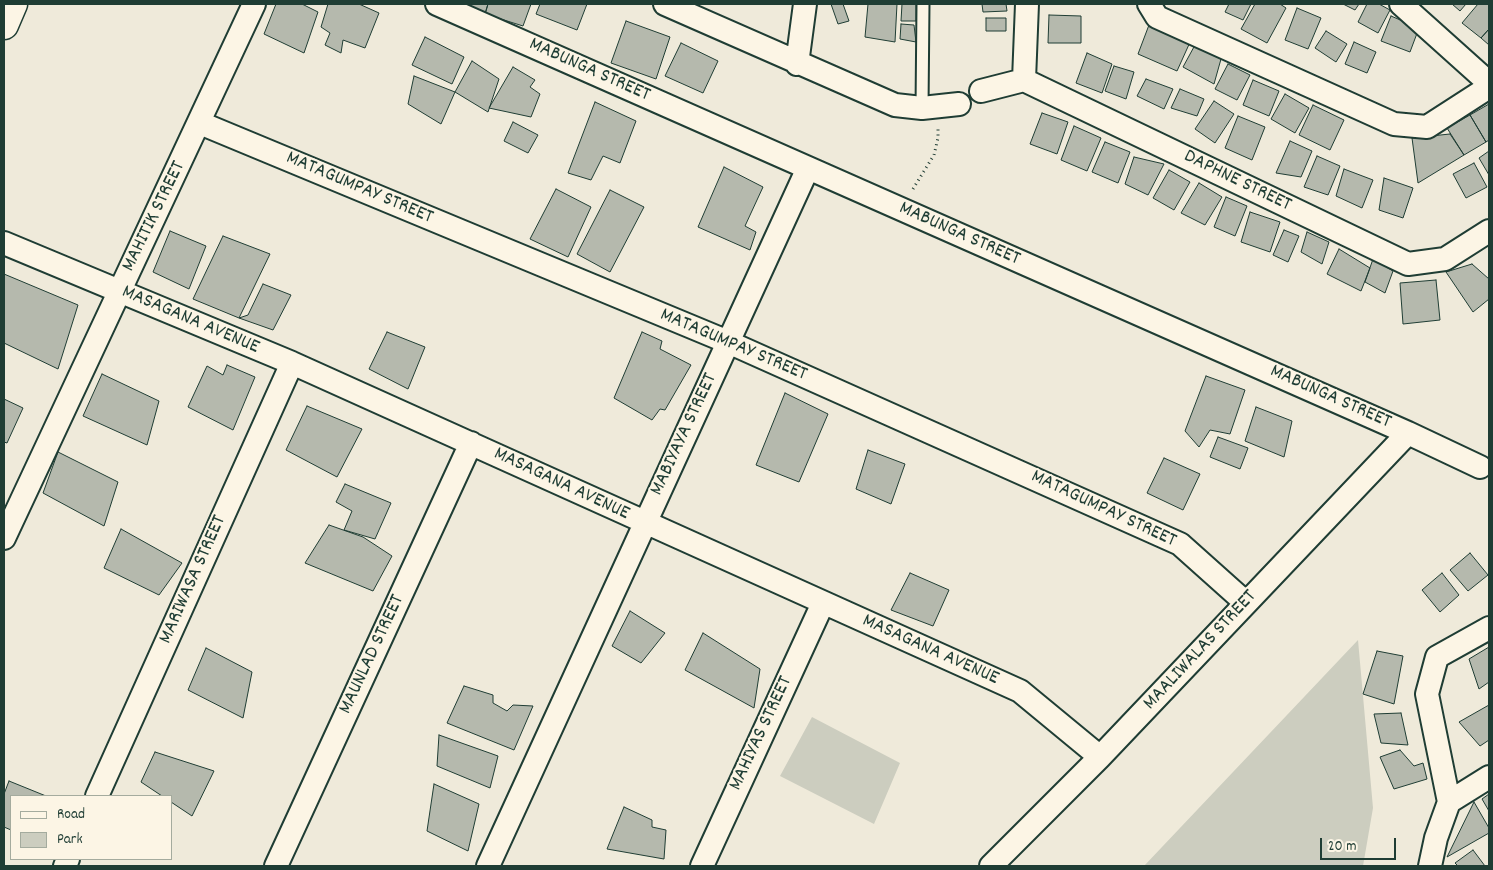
<!DOCTYPE html>
<html>
<head>
<meta charset="utf-8">
<style>
	body { margin:0 }
	#map { position:relative; width:1493px; height:870px; overflow:hidden; background:#efeada; font-family:Dekko,sans-serif }
	canvas { display:block }
	.frame { position:absolute; inset:0; border:5px solid #1f3d34; pointer-events:none }
	.legend { position:absolute; left:10px; top:795px; width:162px; height:65px; box-sizing:border-box; background:#fcf5e5; border:1px solid #a4ab9e; margin:0; padding:6px 9px; list-style:none; font-size:15px; color:#1f3d34 }
	.legend li { display:flex; align-items:center; gap:10px; height:25px }
	.legend b { width:25px; border:1px solid #a4ab9e }
	.scale { position:absolute; left:1320px; top:838px; width:76px; height:22px; box-sizing:border-box; border:2px solid #1f3d34; border-top:0; padding-left:6px; font-size:15px; line-height:18px; white-space:nowrap; color:#1f3d34; -webkit-text-stroke:4px #fcf5e5; paint-order:stroke }
</style>
</head>
<body>
<div id="map">
<canvas width="1493" height="870"></canvas>
<div class="frame"></div>
<ul class="legend">
<li><b style="height:6px;background:#fcf5e5"></b>Road</li>
<li><b style="height:14px;background:#cccdbf"></b>Park</li>
</ul>
<div class="scale">20 m</div>
</div>
<script>
const c = document.querySelector('canvas').getContext('2d');
c.lineJoin = 'round';
function fill(path, color) { c.fillStyle = color; c.fill(path, 'evenodd'); }
const shape = rows => new Path2D(rows.map(r => 'M' + r).join(''));
function strokePath(path, color, width, dash) { c.strokeStyle = color; c.lineWidth = width; c.lineCap = dash ? 'butt' : 'round'; c.setLineDash(dash || []); c.stroke(path); }
function write(font, color, halo, rows, align = 'center') {
  c.font = font + ' Dekko,sans-serif'; c.lineWidth = 4; c.setLineDash([]); c.textBaseline = 'middle'; c.strokeStyle = halo; c.fillStyle = color; for (const [text, x, y, turn = 0] of rows) {
    c.save(); c.translate(x, y); c.rotate((+turn || 0) * Math.PI / 180); c.textAlign = isNaN(turn) ? turn : align; if (halo) c.strokeText(text, 0, 0); c.fillText(text, 0, 0); c.restore();
  }
}
fill(shape([
	[1358,640,1373,808,1363,866,1144,866],
	[812,717,900,763,874,824,780,776]
]), '#cccdbf');
const building = shape([
	[276,4,302,4,318,12,304,53,264,34,276,4],
	[328,4,359,4,379,13,365,48,343,40,341,53,325,45,330,33,321,27,328,4],
	[465,4,488,4,485,14,464,6,465,4],
	[488,4,531,4,523,26,485,14,488,4],
	[540,4,587,4,577,30,536,14,540,4],
	[831,4,843,4,849,21,838,24,831,4],
	[868,4,897,4,895,42,865,37,868,4],
	[902,4,916,4,916,21,901,21,902,4],
	[982,4,1006,4,1007,11,983,12,982,4],
	[1229,4,1251,4,1243,20,1225,12,1229,4],
	[1255,4,1280,4,1286,8,1267,43,1241,29,1255,4],
	[1343,4,1359,4,1355,10,1343,4],
	[1367,4,1379,4,1390,10,1378,33,1358,22,1367,4],
	[1452,4,1466,4,1460,11,1452,4],
	[1478,4,1489,4,1489,29,1481,38,1462,23,1478,4],
	[1297,8,1321,18,1308,49,1285,40,1297,8],
	[1049,15,1081,16,1081,43,1048,43,1049,15],
	[1391,16,1419,28,1410,52,1381,41,1391,16],
	[986,18,1006,18,1006,31,986,31,986,18],
	[626,21,670,37,656,79,611,63,626,21],
	[901,24,914,25,916,42,900,39,901,24],
	[1149,25,1191,40,1177,71,1138,54,1149,25],
	[1489,29,1489,45,1481,38,1489,29],
	[1326,31,1347,44,1336,62,1315,48,1326,31],
	[425,37,464,57,452,84,412,65,425,37],
	[1354,42,1376,52,1367,73,1345,64,1354,42],
	[681,43,718,61,703,93,665,76,681,43],
	[1195,45,1221,59,1214,84,1183,67,1195,45],
	[1087,53,1112,64,1102,93,1076,83,1087,53],
	[472,61,499,79,488,112,455,92,472,61],
	[1228,64,1250,75,1237,100,1215,89,1228,64],
	[1114,66,1134,72,1126,99,1105,91,1114,66],
	[513,67,535,80,530,87,540,94,531,117,489,108,513,67],
	[414,76,455,92,441,124,408,104,414,76],
	[1146,79,1173,89,1164,109,1137,96,1146,79],
	[1253,80,1279,91,1269,116,1243,105,1253,80],
	[1180,89,1204,99,1197,116,1171,108,1180,89],
	[1285,94,1309,108,1295,133,1271,119,1285,94],
	[1214,101,1234,114,1215,143,1195,129,1214,101],
	[595,102,636,121,620,163,603,156,591,180,568,173,595,102],
	[1489,104,1489,140,1486,142,1470,115,1489,104],
	[1313,105,1344,120,1330,150,1299,135,1313,105],
	[1042,113,1068,122,1057,154,1030,144,1042,113],
	[1470,115,1486,142,1464,155,1447,128,1470,115],
	[1238,116,1265,127,1252,160,1225,148,1238,116],
	[513,122,538,135,528,153,504,141,513,122],
	[1074,126,1101,138,1087,171,1061,160,1074,126],
	[1450,134,1464,155,1418,183,1412,138,1450,134],
	[1290,141,1312,151,1301,177,1276,173,1290,141],
	[1105,142,1130,152,1118,183,1092,172,1105,142],
	[1489,151,1489,175,1479,158,1489,151],
	[1317,156,1340,166,1328,195,1304,187,1317,156],
	[1134,157,1164,164,1148,195,1125,184,1134,157],
	[1474,163,1487,187,1466,198,1453,174,1474,163],
	[724,167,763,187,745,226,756,232,750,250,698,227,724,167],
	[1344,169,1373,180,1362,208,1336,196,1344,169],
	[1169,170,1190,182,1174,210,1153,198,1169,170],
	[1384,178,1413,188,1403,218,1379,210,1384,178],
	[1199,183,1222,197,1205,225,1181,213,1199,183],
	[556,189,591,207,568,257,530,239,556,189],
	[610,190,644,207,610,272,577,254,610,190],
	[1226,197,1247,206,1235,236,1214,227,1226,197],
	[1250,212,1280,222,1270,252,1241,242,1250,212],
	[1284,230,1299,236,1288,262,1273,255,1284,230],
	[170,231,206,246,189,289,153,272,170,231],
	[1307,232,1329,242,1322,264,1301,252,1307,232],
	[223,236,270,254,239,318,193,299,223,236],
	[1339,249,1370,268,1361,291,1327,274,1339,249],
	[1373,259,1393,271,1385,293,1365,282,1373,259],
	[1472,264,1489,279,1489,299,1473,312,1446,272,1472,264],
	[4,274,78,305,58,369,4,343,4,274],
	[1436,280,1440,320,1403,324,1400,283,1436,280],
	[263,284,291,295,273,330,239,318,248,315,263,284],
	[387,332,425,347,408,389,369,369,387,332],
	[642,332,662,341,660,349,691,365,665,410,660,409,652,420,614,398,642,332],
	[227,365,255,377,233,430,188,407,207,366,223,375,227,365],
	[102,374,159,401,147,445,83,416,102,374],
	[1206,376,1245,390,1230,434,1210,430,1199,447,1185,431,1206,376],
	[785,393,828,414,799,482,756,465,785,393],
	[4,399,23,408,7,443,4,442,4,399],
	[307,406,362,429,337,477,286,450,307,406],
	[1256,407,1292,421,1284,457,1245,441,1256,407],
	[1218,437,1248,448,1240,469,1210,457,1218,437],
	[868,450,905,464,891,504,856,489,868,450],
	[58,452,118,482,104,526,43,493,58,452],
	[1164,458,1200,474,1183,510,1147,493,1164,458],
	[345,484,391,503,375,539,344,530,352,511,336,502,345,484],
	[329,525,363,537,392,556,373,591,305,563,329,525],
	[121,529,182,563,159,595,104,568,121,529],
	[1470,553,1488,575,1468,591,1450,570,1470,553],
	[910,573,949,590,933,626,891,610,910,573],
	[1442,573,1459,595,1440,612,1422,590,1442,573],
	[630,611,665,633,641,663,612,646,630,611],
	[703,633,760,669,754,708,685,670,703,633],
	[1489,647,1489,682,1479,689,1469,659,1489,647],
	[206,648,252,672,243,718,188,690,206,648],
	[1377,651,1403,656,1394,704,1363,694,1377,651],
	[464,686,493,695,493,703,507,711,513,705,533,706,514,750,447,723,464,686],
	[1489,705,1489,740,1480,746,1459,722,1489,705],
	[1401,713,1408,745,1381,743,1374,714,1401,713],
	[439,735,498,756,490,788,437,766,439,735],
	[1400,750,1414,766,1423,763,1427,779,1394,789,1380,757,1400,750],
	[155,752,214,771,192,816,171,802,171,796,162,796,141,782,155,752],
	[9,781,46,796,11,796,11,830,4,827,4,794,9,781],
	[434,784,479,804,468,851,427,831,434,784],
	[1489,794,1489,811,1482,799,1489,794],
	[1474,802,1489,828,1489,833,1447,857,1474,802],
	[624,807,652,820,652,827,666,830,664,859,607,849,624,807],
	[1473,850,1485,866,1458,866,1455,863,1473,850]
]);
fill(building, '#b5b9ad');
strokePath(building, '#1f3d34', 1);
const lane = shape([
	[922,108,923,4]
]);
const street = shape([
	[437,4,1408,433,1480,467],
	[665,4,895,105,922,108,959,104],
	[1149,4,1157,17,1394,124,1427,127,1489,87],
	[1401,4,1489,83],
	[797,64,805,4],
	[1024,80,1027,4],
	[981,91,1024,80,1408,264,1445,259,1489,231],
	[200,123,728,342,1180,544,1246,603],
	[4,243,292,363,1020,691,1100,757],
	[4,538,254,4],
	[97,796,292,363],
	[1449,802,1489,777],
	[65,866,68,859],
	[276,866,471,443],
	[488,866,808,168],
	[702,866,823,603],
	[991,866,1100,757,1408,433],
	[1430,866,1436,838,1449,802,1427,694,1437,657,1489,628]
]);
const secondary = shape([
	[4,25,13,4]
]);
strokePath(lane, '#1f3d34', 15);
strokePath(street, '#1f3d34', 26);
strokePath(secondary, '#1f3d34', 31);
strokePath(shape([
	[913,189,934,155,938,138,938,129]
]), '#1f3d34', 3, [1, 4]);
strokePath(lane, '#fcf5e5', 11);
strokePath(street, '#fcf5e5', 22);
strokePath(secondary, '#fcf5e5', 28);
write('20px', '#1f3d34', '#fcf5e5', [
	["MABUNGA STREET",589,71,24],
	["DAPHNE STREET",1237,182,26],
	["MATAGUMPAY STREET",359,189,23],
	["MAHITIK STREET",155,217,-64],
	["MABUNGA STREET",959,235,24],
	["MASAGANA AVENUE",190,321,23],
	["MATAGUMPAY STREET",733,346,23],
	["MABUNGA STREET",1330,398,24],
	["MABIYAYA STREET",685,435,-65],
	["MASAGANA AVENUE",561,485,25],
	["MATAGUMPAY STREET",1103,510,25],
	["MARIWASA STREET",194,580,-66],
	["MASAGANA AVENUE",930,651,24],
	["MAALIWALAS STREET",1201,651,-47],
	["MAUNLAD STREET",373,655,-65],
	["MAHIYAS STREET",762,734,-65]
]);
</script>
</body>
</html>
